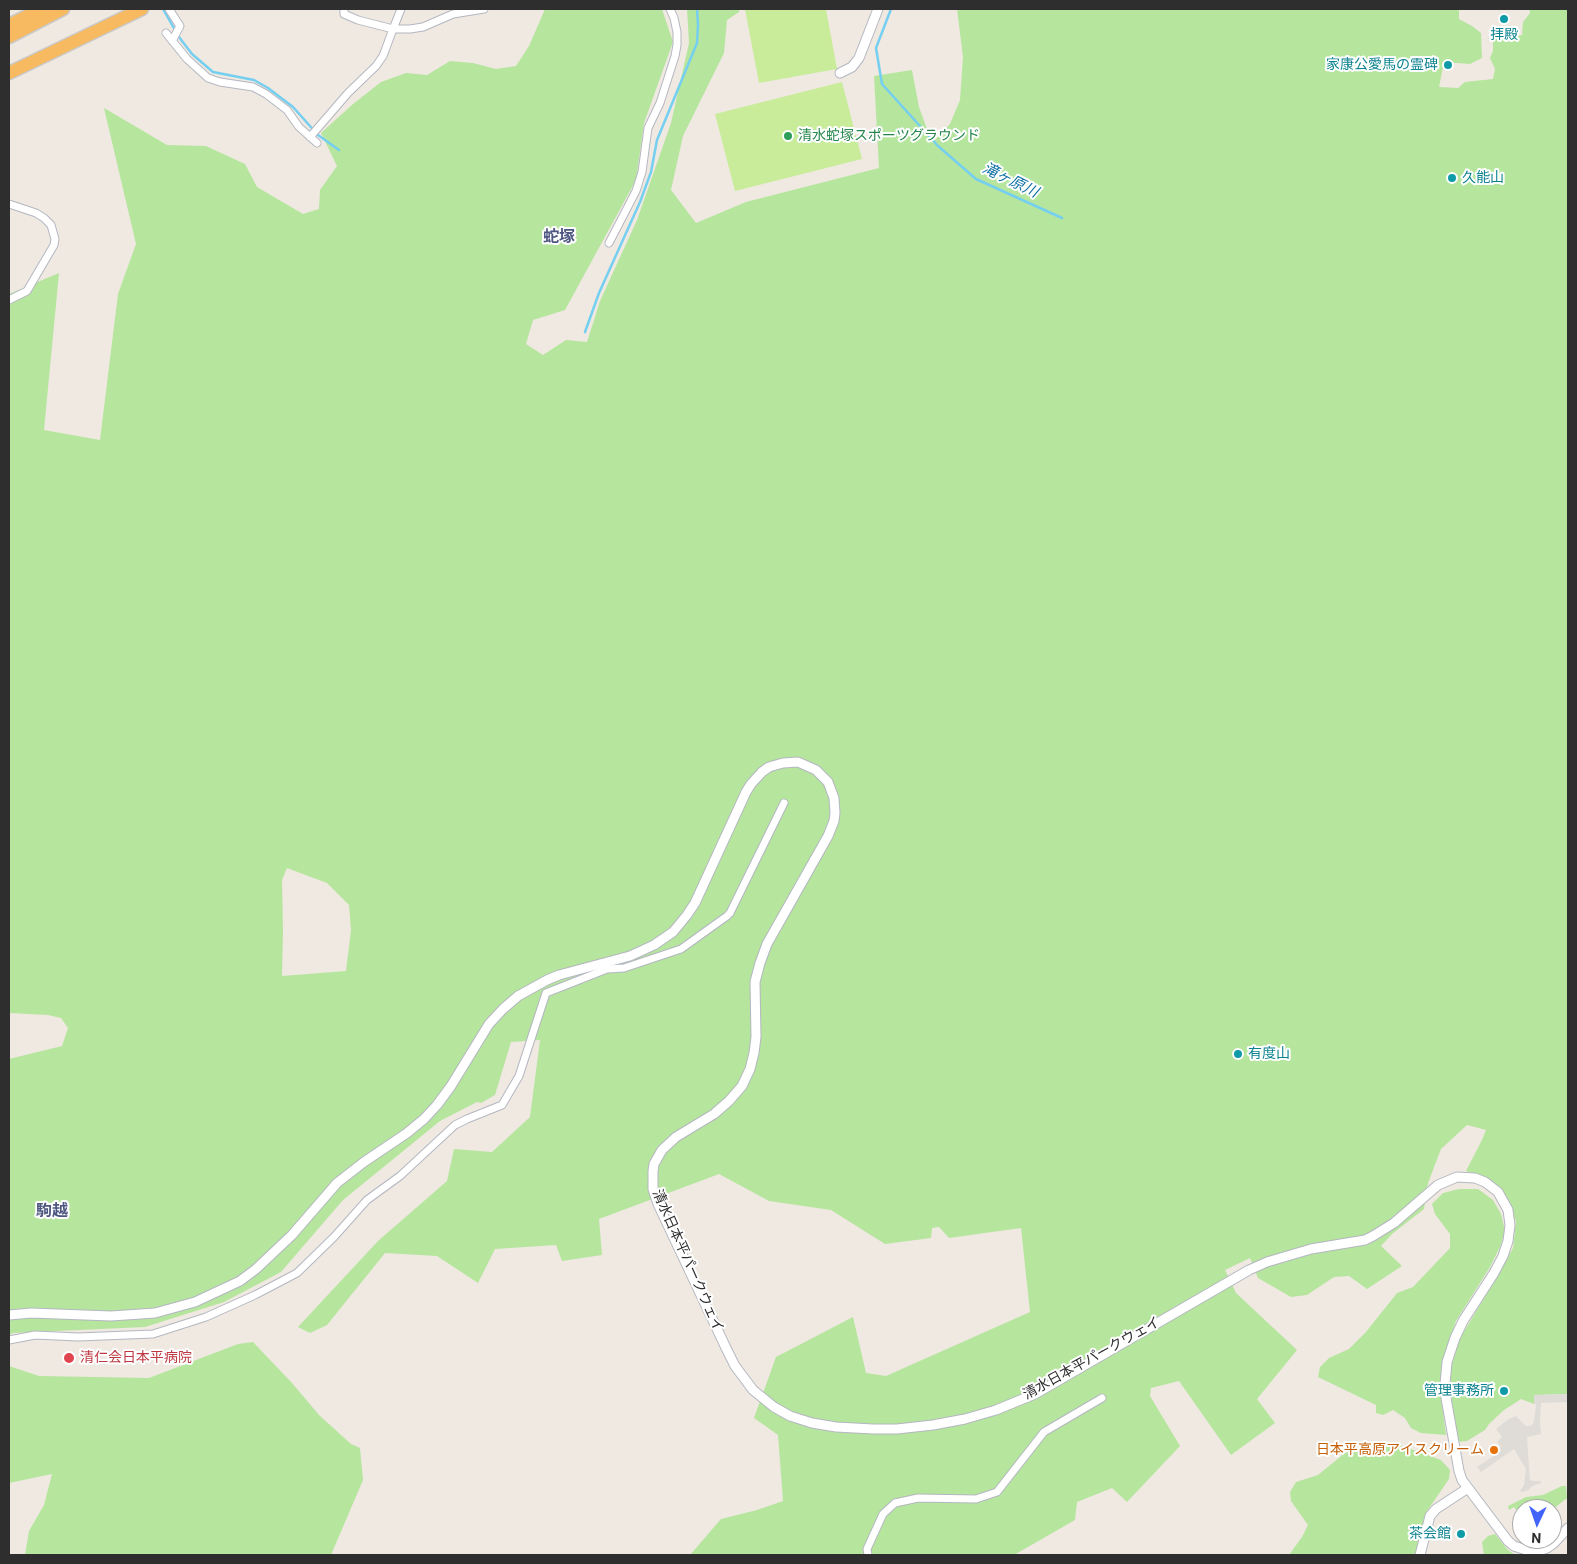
<!DOCTYPE html>
<html>
<head>
<meta charset="utf-8">
<style>
	body { margin:0 }
	#map { position:relative; width:1577px; height:1564px; overflow:hidden; background:#efe9e1; font-family:Roboto,sans-serif }
	canvas { display:block }
	.frame { position:absolute; inset:0; border:10px solid #2e2e2e; pointer-events:none }
	.north { position:absolute; left:1512px; top:1499px; width:50px; height:50px; box-sizing:border-box; background:#fff; border:1px solid #ababab; border-radius:50%; rotate:183deg; font-size:14px; font-weight:700; line-height:20px; text-align:center; color:#2e2e2e }
	.north::after { content:''; display:block; margin:auto; width:18px; height:22px; background:#4264fb; clip-path:polygon(50% 0,100% 100%,50% 72%,0 100%) }
</style>
</head>
<body>
<div id="map">
<canvas width="1577" height="1564"></canvas>
<div class="frame"></div>
<div class="north">N</div>
</div>
<script>
const c = document.querySelector('canvas').getContext('2d');
c.lineJoin = 'round';
function fill(path, color) { c.fillStyle = color; c.fill(path, 'evenodd'); }
const shape = rows => new Path2D(rows.map(r => 'M' + r).join(''));
function strokePath(path, color, width, dash) { c.strokeStyle = color; c.lineWidth = width; c.lineCap = dash ? 'butt' : 'round'; c.setLineDash(dash || []); c.stroke(path); }
function write(font, color, halo, rows, align = 'center') {
  c.font = font + ' Roboto,"Noto Sans JP",sans-serif'; c.lineWidth = 4; c.setLineDash([]); c.textBaseline = 'middle'; c.strokeStyle = halo; c.fillStyle = color; for (const [text, x, y, turn = 0] of rows) {
    c.save(); c.translate(x, y); c.rotate((+turn || 0) * Math.PI / 180); c.textAlign = isNaN(turn) ? turn : align; if (halo) c.strokeText(text, 0, 0); c.fillText(text, 0, 0); c.restore();
  }
}
fill(shape([
	[545,9,662,9,673,42,644,123,636,180,565,310,533,320,526,344,543,355,566,340,587,342,600,301,637,220,671,123,689,43,687,9,739,9,739,12,727,20,724,53,683,136,671,190,696,223,746,202,879,168,874,76,912,70,919,107,932,143,950,124,960,100,963,57,957,9,1459,9,1459,19,1472,26,1481,33,1482,58,1470,64,1444,62,1439,87,1458,88,1465,82,1493,79,1495,69,1490,58,1493,51,1493,38,1504,32,1506,27,1510,27,1517,36,1522,35,1523,22,1530,13,1529,9,1568,9,1568,1394,1534,1395,1534,1404,1521,1399,1504,1410,1489,1424,1485,1430,1467,1441,1458,1442,1451,1399,1451,1367,1460,1338,1497,1277,1513,1248,1516,1221,1509,1207,1496,1186,1485,1177,1466,1171,1482,1140,1486,1130,1467,1125,1441,1149,1428,1183,1424,1209,1392,1234,1381,1246,1402,1266,1367,1289,1349,1276,1334,1277,1307,1295,1291,1297,1258,1278,1250,1258,1225,1270,1236,1293,1297,1350,1257,1399,1275,1423,1231,1455,1179,1381,1151,1388,1150,1396,1180,1446,1127,1502,1112,1488,1077,1502,1075,1520,1014,1555,937,1555,936,1554,931,1555,690,1555,721,1519,757,1510,783,1501,778,1435,754,1418,776,1357,853,1317,866,1373,886,1376,1030,1312,1021,1228,949,1238,939,1227,932,1228,931,1238,885,1244,831,1210,769,1201,719,1174,599,1219,602,1255,562,1261,556,1245,495,1249,478,1283,437,1256,385,1253,327,1325,310,1333,298,1327,378,1241,447,1181,454,1149,492,1152,530,1117,540,1040,511,1042,495,1095,481,1103,477,1102,440,1121,343,1200,281,1272,224,1302,145,1327,13,1333,9,1335,9,1059,62,1046,68,1028,61,1018,48,1015,9,1013,9,294,59,273,44,430,100,440,118,294,136,244,104,108,167,145,206,146,245,164,257,187,303,214,319,209,320,190,337,166,321,133,353,104,381,82,406,73,427,75,450,61,473,63,496,69,516,66,529,46],
	[287,868,327,883,349,905,351,930,346,971,282,976,283,931,282,880],
	[1459,1189,1478,1189,1493,1200,1501,1214,1505,1231,1500,1247,1490,1267,1456,1321,1448,1343,1441,1369,1441,1398,1446,1435,1421,1433,1411,1428,1405,1418,1393,1410,1383,1415,1376,1413,1376,1405,1318,1377,1320,1367,1329,1358,1349,1349,1366,1332,1397,1293,1413,1287,1450,1248,1450,1234,1435,1214,1432,1204,1443,1193],
	[253,1342,292,1383,319,1415,351,1444,360,1448,363,1480,331,1555,25,1555,29,1531,44,1505,52,1474,9,1483,9,1366,39,1376,149,1378,238,1344],
	[1394,1443,1441,1460,1450,1470,1449,1479,1425,1514,1415,1555,1289,1555,1302,1537,1308,1525,1291,1501,1290,1492,1296,1482,1318,1475,1345,1453,1376,1445],
	[1562,1486,1566,1486,1567,1498,1552,1510,1522,1509,1522,1517,1514,1507,1509,1510,1508,1506,1526,1497,1543,1495],
	[1495,1534,1508,1550,1515,1555,1484,1555,1482,1542,1488,1536]
]), '#b6e59e');
fill(shape([
	[745,9,826,9,837,69,759,83],
	[842,82,862,159,735,191,715,114]
]), '#c9ec9a');
fill(shape([
	[1568,1394,1568,1402,1541,1403,1540,1422,1541,1434,1527,1437,1530,1480,1534,1481,1541,1481,1541,1483,1532,1486,1529,1490,1522,1492,1520,1491,1524,1485,1526,1469,1514,1449,1481,1472,1477,1467,1501,1451,1500,1449,1501,1447,1497,1442,1502,1437,1496,1429,1507,1420,1516,1416,1526,1426,1531,1426,1534,1422,1536,1404,1534,1404,1534,1395]
]), '#dfdcd8');
strokePath(shape([
	[163,9,179,37,192,54,213,72,254,80,268,88,293,107,318,135,339,150],
	[891,9,876,48,882,84,938,146,976,179,1062,218],
	[585,332,599,293,640,202,651,172,657,140,697,43,698,25,697,9]
]), '#75cff0', 2.5);
const minor = shape([
	[169,9,180,26,172,41],
	[344,9,344,14,358,20,393,29,401,9],
	[166,33,187,59,208,78,220,82,253,87,266,94,287,110,299,127,317,143],
	[310,137,348,93,376,66,383,56,393,29,410,29,423,27,453,14,484,9],
	[9,204,36,213,44,218,51,225,55,239,54,245,27,291,9,300],
	[609,243,636,191,642,172,648,128,660,103,675,56,677,45,677,32,674,18,670,9],
	[9,1340,35,1335,78,1337,153,1334,206,1317,255,1295,297,1273,334,1237,367,1200,400,1176,455,1125,467,1119,502,1105,519,1076,546,993,607,969,624,968,681,949,727,916,730,913,784,803],
	[868,1555,867,1549,883,1514,895,1503,918,1498,976,1499,997,1492,1044,1432,1102,1398]
]);
const tertiary = shape([
	[840,73,852,67,859,58,878,9],
	[9,1315,31,1313,111,1316,155,1313,195,1302,240,1281,256,1269,292,1235,337,1183,364,1162,407,1133,424,1119,437,1105,451,1086,489,1024,503,1009,518,996,547,980,559,975,630,956,654,945,673,932,687,915,695,903,746,792,751,784,762,772,769,767,783,763,798,762,816,770,828,782,834,798,835,813,834,821,828,836,767,944,760,963,755,982,756,1037,754,1053,750,1069,742,1086,729,1101,714,1114,676,1137,662,1150,654,1164,653,1171,653,1189,658,1204,726,1348,735,1366,753,1390,774,1407,790,1416,812,1423,836,1427,873,1429,897,1429,933,1425,965,1419,996,1410,1035,1394,1249,1270,1267,1262,1311,1249,1365,1240,1373,1236,1394,1223,1438,1185,1457,1177,1475,1178,1485,1182,1498,1192,1508,1210,1510,1225,1508,1241,1503,1256,1494,1273,1463,1321,1455,1338,1447,1362,1445,1384,1446,1398,1459,1471,1462,1480,1468,1488,1508,1541,1514,1546,1529,1551,1539,1551,1547,1548,1554,1543,1568,1528],
	[1420,1555,1430,1516,1436,1509,1468,1488]
]);
const trunk = shape([
	[9,25,41,9],
	[9,37,63,9],
	[9,73,142,9]
]);
strokePath(minor, '#b4b7c1', 9);
strokePath(tertiary, '#b4b7c1', 11);
strokePath(trunk, '#c9c9c9', 15);
strokePath(minor, '#fff', 7);
strokePath(tertiary, '#fff', 9);
strokePath(trunk, '#f8ba60', 12);
for (const [x, y, r, color] of [
	[1504,19,5,"#0f9aa8"],
	[1448,65,5,"#0f9aa8"],
	[788,136,5,"#2e9e5b"],
	[1452,178,5,"#0f9aa8"],
	[1238,1054,5,"#0f9aa8"],
	[69,1358,6,"#e0444e"],
	[1504,1391,5,"#0f9aa8"],
	[1494,1450,5,"#e8710a"],
	[1461,1534,5,"#0f9aa8"]
]) { const dot = new Path2D(); dot.arc(x, y, r, 0, 2 * Math.PI); c.fillStyle = color; c.fill(dot); strokePath(dot, '#fff', 2); }
write('14px', '#0d838f', '#fff', [
	["拝殿",1504,35,"center"],
	["家康公愛馬の霊碑",1438,65],
	["久能山",1462,178,"left"],
	["有度山",1248,1054,"left"],
	["管理事務所",1494,1391],
	["茶会館",1451,1534]
], 'right');
write('14px', '#27864d', '#fff', [
	["清水蛇塚スポーツグラウンド",798,136]
], 'left');
write('14px', '#2e2e2e', '#fff', [
	["清水日本平パークウェイ",687,1261,66],
	["清水日本平パークウェイ",1092,1359,-29]
]);
write('14px', '#be3a42', '#fff', [
	["清仁会日本平病院",80,1358]
], 'left');
write('14px', '#c56008', '#fff', [
	["日本平高原アイスクリーム",1484,1450]
], 'right');
write('italic 15px', '#0d6fa3', '#fff', [
	["滝ヶ原川",1010,181,26]
]);
write('bold 16px', '#4d5680', '#fff', [
	["蛇塚",559,238],
	["駒越",52,1212]
]);
</script>
</body>
</html>
